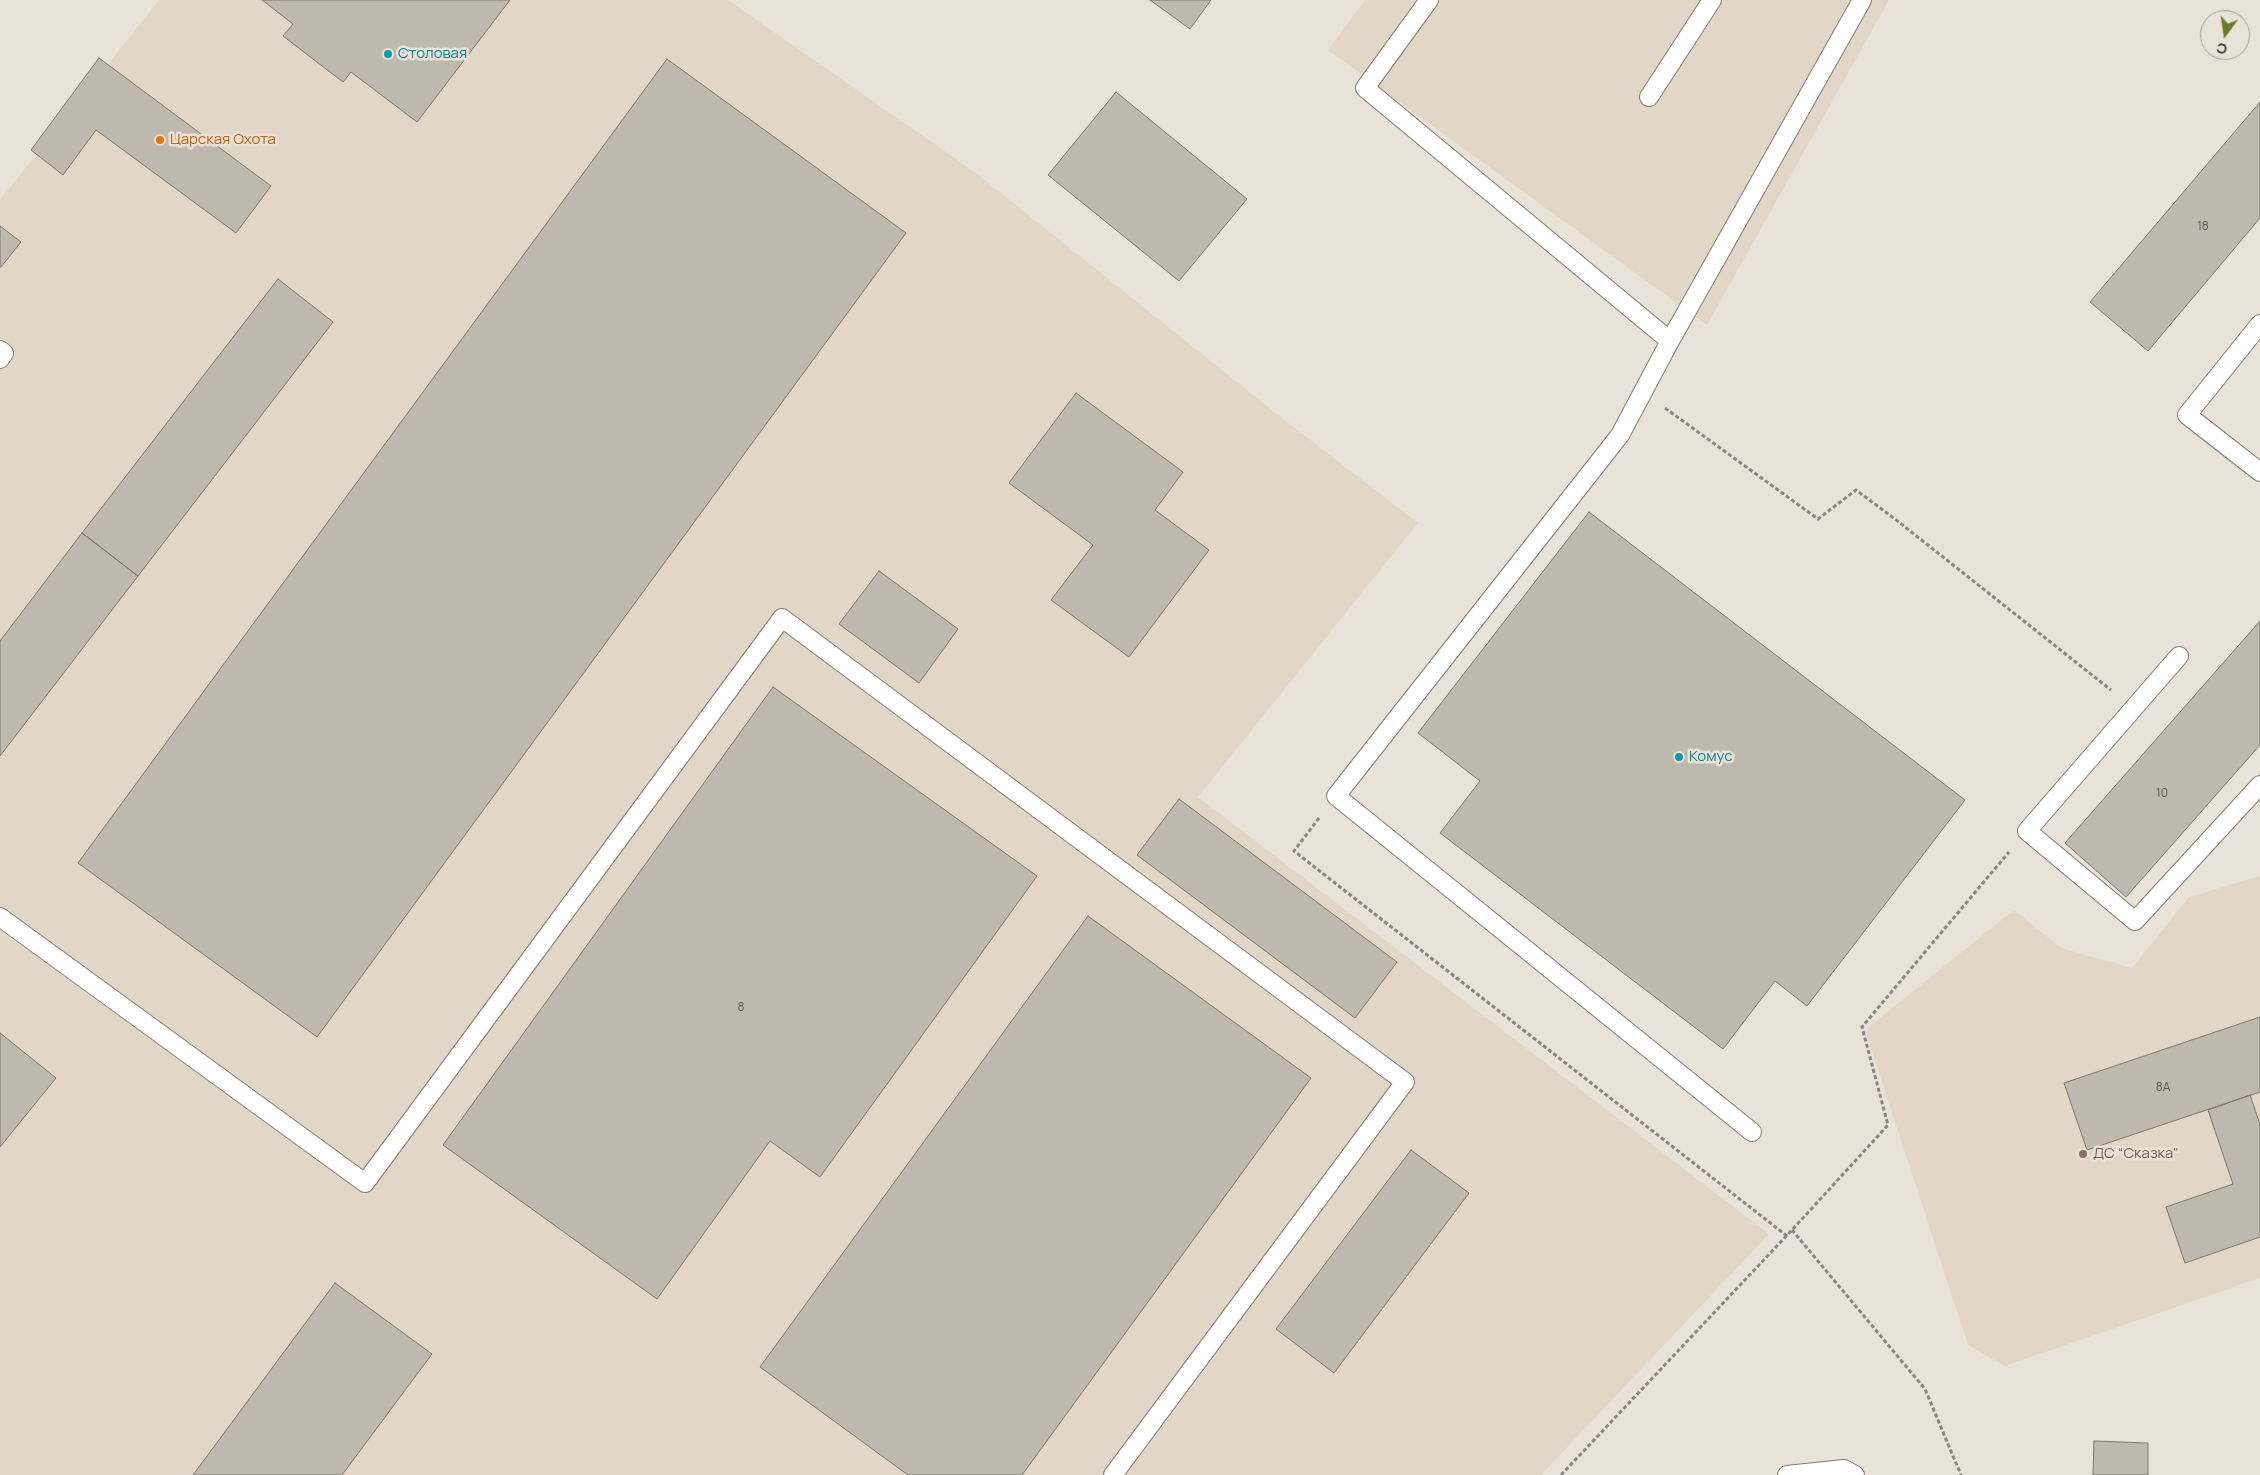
<!DOCTYPE html>
<html>
<head>
<meta charset="utf-8">
<style>
	body { margin:0 }
	#map { position:relative; width:2260px; height:1475px; overflow:hidden; background:#e9e2d8; font-family:Manrope,sans-serif }
	canvas { display:block }
	.north { position:absolute; left:2200px; top:10px; width:50px; height:50px; box-sizing:border-box; background:#e9e2d8; border:1px solid #a29d95; border-radius:50%; rotate:194deg; font-size:14px; font-weight:700; line-height:20px; text-align:center; color:#373531 }
	.north::after { content:''; display:block; margin:auto; width:18px; height:22px; background:#6b7d2d; clip-path:polygon(50% 0,100% 100%,50% 72%,0 100%) }
</style>
</head>
<body>
<div id="map">
<canvas width="2260" height="1475"></canvas>
<div class="north">С</div>
</div>
<script>
const c = document.querySelector('canvas').getContext('2d');
c.lineJoin = 'round';
function fill(path, color) { c.fillStyle = color; c.fill(path, 'evenodd'); }
const shape = rows => new Path2D(rows.map(r => 'M' + r).join(''));
function strokePath(path, color, width, dash) { c.strokeStyle = color; c.lineWidth = width; c.lineCap = dash ? 'butt' : 'round'; c.setLineDash(dash || []); c.stroke(path); }
function write(font, color, halo, rows, align = 'center') {
  c.font = font + ' Manrope,sans-serif'; c.lineWidth = 5; c.setLineDash([]); c.textBaseline = 'middle'; c.strokeStyle = halo; c.fillStyle = color; for (const [text, x, y, turn = 0] of rows) {
    c.save(); c.translate(x, y); c.rotate((+turn || 0) * Math.PI / 180); c.textAlign = isNaN(turn) ? turn : align; if (halo) c.strokeText(text, 0, 0); c.fillText(text, 0, 0); c.restore();
  }
}
fill(shape([
	[159,0,728,0,976,173,1287,422,1418,523,1198,797,1769,1234,1541,1475,0,1475,0,200],
	[1365,0,1889,0,1707,325,1328,50],
	[2260,876,2260,1278,2005,1366,1968,1345,1865,1030,2014,910,2061,948,2132,968,2189,897]
]), '#e2d7c6');
const building = shape([
	[262,0,510,0,417,122,351,72,343,82,283,36,293,24,262,0],
	[1150,0,1211,0,1190,29,1150,0],
	[99,58,271,186,236,233,96,130,63,175,31,150,99,58],
	[667,59,906,233,317,1037,78,863,667,59],
	[1116,92,1247,199,1179,281,1048,175,1116,92],
	[2260,102,2260,218,2148,351,2090,302,2260,102],
	[0,226,21,242,1,267,0,267,0,226],
	[278,279,333,322,138,576,82,533,278,279],
	[1076,393,1183,472,1155,510,1209,550,1129,657,1051,600,1093,545,1009,483,1076,393],
	[1589,512,1965,800,1807,1006,1775,981,1723,1049,1440,833,1480,781,1418,733,1589,512],
	[82,533,138,576,0,756,0,641,82,533],
	[879,571,958,629,919,683,839,624,879,571],
	[2260,621,2260,745,2126,897,2065,843,2260,621],
	[773,687,1037,876,820,1177,770,1141,657,1299,443,1145,773,687],
	[1179,799,1397,962,1355,1018,1137,855,1179,799],
	[1088,916,1311,1078,1022,1475,908,1475,760,1367,1088,916],
	[2260,1017,2260,1092,2087,1150,2064,1083,2260,1017],
	[0,1033,56,1078,0,1147,0,1033],
	[2250,1095,2260,1124,2260,1237,2185,1263,2166,1207,2233,1184,2208,1110,2250,1095],
	[1411,1150,1469,1193,1334,1373,1276,1329,1411,1150],
	[335,1283,432,1354,342,1475,193,1475,335,1283],
	[2094,1441,2148,1443,2148,1475,2093,1475,2094,1441]
]);
fill(building, '#bfb8ae');
strokePath(building, '#7c766c', 1);
const lane = shape([
	[1429,0,1365,88,1670,341],
	[1649,97,1712,0],
	[2260,324,2187,415,2260,472],
	[0,350,4,353,0,359],
	[2179,656,2027,831,2135,921,2260,785],
	[0,917,365,1183,782,618,1405,1082,1113,1475],
	[1752,1132,1336,796,1620,435,1670,341,1862,0],
	[1787,1475,1844,1469,1855,1475]
]);
strokePath(lane, '#817a71', 20);
strokePath(shape([
	[1665,408,1818,519,1856,490,1895,519,2111,690],
	[1319,818,1294,851,1787,1236],
	[1792,1230,1925,1389,1961,1475],
	[1561,1475,1792,1230,1888,1125,1862,1027,2009,852]
]), '#89857e', 3, [4, 2.5]);
strokePath(lane, '#fff', 18);
for (const [x, y, r, color] of [
	[388,54,5,"#0f9aa8"],
	[160,140,5,"#e8710a"],
	[1679,757,5,"#0f9aa8"],
	[2083,1154,5,"#8d6e63"]
]) { const dot = new Path2D(); dot.arc(x, y, r, 0, 2 * Math.PI); c.fillStyle = color; c.fill(dot); strokePath(dot, '#e9e2d8', 2); }
write('12px', '#595650', null, [
	["18",2203,227],
	["10",2162,794],
	["8",741,1008],
	["8А",2163,1088]
]);
write('15px', '#0d838f', '#e9e2d8', [
	["Столовая",398,54],
	["Комус",1689,757]
], 'left');
write('15px', '#c56008', '#e9e2d8', [
	["Царская Охота",170,140]
], 'left');
write('15px', '#785e54', '#e9e2d8', [
	["ДС “Сказка\"",2093,1154]
], 'left');
</script>
</body>
</html>
